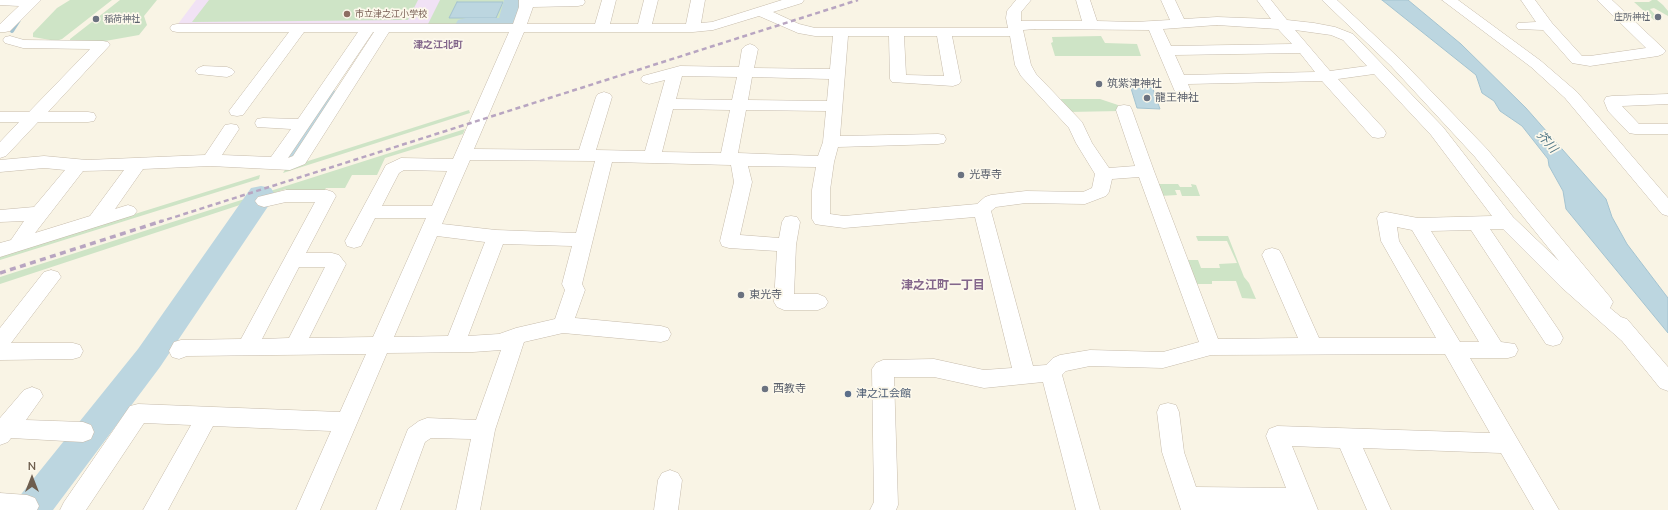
<!DOCTYPE html>
<html>
<head>
<meta charset="utf-8">
<style>
	body { margin:0 }
	#map { position:relative; width:1668px; height:510px; overflow:hidden; background:#f9f4e5; font-family:Mulish,sans-serif }
	canvas { display:block }
	.north { position:absolute; left:12px; top:458px; width:40px; height:40px; -webkit-text-stroke:3px #fcf8eb; paint-order:stroke; rotate:0deg; font-size:11px; font-weight:700; line-height:16px; text-align:center; color:#6e5e4e }
	.north::after { content:''; display:block; margin:auto; width:14px; height:18px; background:#6e5e4e; clip-path:polygon(50% 0,100% 100%,50% 72%,0 100%) }
</style>
</head>
<body>
<div id="map">
<canvas width="1668" height="510"></canvas>
<div class="north">N</div>
</div>
<script>
const c = document.querySelector('canvas').getContext('2d');
c.lineJoin = 'round';
function fill(path, color) { c.fillStyle = color; c.fill(path, 'evenodd'); }
const shape = rows => new Path2D(rows.map(r => 'M' + r).join(''));
function strokePath(path, color, width, dash) { c.strokeStyle = color; c.lineWidth = width; c.lineCap = dash ? 'butt' : 'round'; c.setLineDash(dash || []); c.stroke(path); }
function write(font, color, halo, rows, align = 'center') {
  c.font = font + ' Mulish,"Noto Sans JP",sans-serif'; c.lineWidth = 3.5; c.setLineDash([]); c.textBaseline = 'middle'; c.strokeStyle = halo; c.fillStyle = color; for (const [text, x, y, turn = 0] of rows) {
    c.save(); c.translate(x, y); c.rotate((+turn || 0) * Math.PI / 180); c.textAlign = isNaN(turn) ? turn : align; if (halo) c.strokeText(text, 0, 0); c.fillText(text, 0, 0); c.restore();
  }
}
fill(shape([
	[196,0,512,0,508,22,504,24,178,24]
]), '#f1e2f5');
fill(shape([
	[70,0,112,0,62,39,56,41,33,37,33,33,57,8],
	[120,0,157,0,144,16,147,25,139,35,94,43,70,42,70,39],
	[209,0,418,0,408,20,192,22],
	[440,0,512,0,511,7,504,24,428,24],
	[1652,0,1657,0,1663,5,1668,11,1668,16,1654,8,1650,9,1659,19,1654,20,1634,2,1649,2],
	[1101,36,1105,43,1137,44,1141,56,1055,56,1051,43,1053,42,1052,37],
	[1056,99,1100,99,1118,105,1120,111,1068,112],
	[469,110,470,113,283,173,286,168],
	[465,129,463,134,385,158,377,175,352,175,345,188,326,188,324,191,286,191,286,189,264,196,267,192],
	[260,175,259,179,0,260,0,256],
	[1156,184,1178,184,1180,187,1192,187,1191,184,1196,185,1200,196,1182,196,1180,190,1175,190,1177,195,1160,196],
	[257,195,252,201,0,284,0,277],
	[1196,236,1228,236,1244,277,1249,283,1256,299,1242,298,1236,281,1212,281,1212,284,1194,284,1185,260,1198,260,1201,268,1220,268,1219,264,1237,263,1227,241,1198,241]
]), '#cee4c6');
const water = shape([
	[1382,0,1408,0,1461,44,1526,108,1606,199,1612,217,1627,244,1668,298,1668,333,1566,209,1563,191,1549,166,1548,159,1522,126,1500,111,1494,101,1482,93,1476,75,1382,0],
	[457,2,503,2,496,18,449,18,457,2],
	[1130,85,1152,86,1160,109,1137,108,1130,85]
]);
fill(water, '#bcd6e0');
strokePath(water, '#a4c3d0', 1);
strokePath(shape([
	[12,31,19,20]
]), '#a4c3d0', 4);
fill(shape([
	[504,0,526,0,520,22,517,27,512,30,504,32,466,32,458,30,455,25,458,20,466,18,499,18,504,0],
	[330,89,339,92,342,97,299,164,290,167,281,164,277,158,321,92,330,89],
	[261,186,271,188,275,195,271,202,160,367,53,510,13,510,18,498,138,349,251,188,261,186]
]), '#bcd6e0');
const minor = shape([
	[0,0,41,0,10,31,5,32,0,32,0,24,19,6,0,5,0,0],
	[519,0,584,0,585,2,583,5,578,6,533,7,527,24,595,24,602,0,616,0,610,24,638,24,644,0,658,0,652,24,686,24,691,0,705,0,701,23,712,22,782,0,804,0,802,3,773,12,799,24,815,28,1008,28,1006,18,1007,11,1016,0,1031,0,1021,12,1021,21,1082,21,1076,0,1090,0,1097,21,1135,22,1170,20,1161,0,1175,0,1184,19,1217,17,1271,19,1257,0,1271,0,1287,20,1314,23,1335,27,1353,34,1443,127,1513,217,1559,261,1475,157,1391,66,1322,0,1337,0,1401,60,1487,149,1610,297,1613,302,1610,308,1621,317,1627,319,1668,367,1668,391,1660,388,1622,341,1561,287,1503,229,1490,229,1560,332,1563,338,1560,344,1553,346,1546,344,1471,230,1431,231,1501,342,1515,344,1518,350,1515,356,1508,358,1470,358,1559,510,1534,510,1501,453,1363,448,1391,510,1367,510,1340,448,1292,446,1318,510,1181,510,1162,452,1157,412,1160,405,1168,403,1176,405,1179,412,1184,452,1196,487,1286,488,1266,436,1269,429,1277,426,1490,433,1445,354,1211,355,1163,368,1090,366,1066,371,1062,375,1100,510,1076,510,1043,382,984,388,934,377,894,377,898,505,896,510,870,510,874,502,872,369,876,363,883,360,934,359,984,370,1012,368,975,217,844,228,821,225,815,224,812,219,812,190,816,167,748,166,752,182,740,235,779,238,782,222,785,217,791,216,797,217,800,222,796,245,794,294,818,294,825,297,828,302,825,307,818,310,784,310,777,307,774,302,777,251,729,248,722,246,720,241,734,182,731,165,612,162,582,284,585,290,575,318,661,326,668,328,671,334,668,340,661,342,563,333,524,342,495,430,480,510,456,510,471,439,431,438,425,442,400,510,376,510,408,429,419,421,427,418,476,420,501,350,473,352,387,353,320,510,296,510,331,431,213,426,168,510,143,510,191,425,144,423,86,510,60,510,64,502,130,406,138,404,340,412,366,354,187,356,179,359,172,357,169,351,174,342,181,340,241,339,315,202,286,202,264,207,258,205,255,201,258,197,286,190,327,190,333,192,336,196,306,253,332,253,339,255,346,264,309,338,373,337,426,218,375,218,361,246,354,248,347,246,345,241,386,165,401,158,453,159,509,32,389,32,305,164,290,170,210,166,143,169,115,209,128,205,134,207,137,211,134,215,0,257,0,243,11,240,24,221,0,222,0,210,34,207,65,170,44,168,0,172,0,160,44,156,87,160,205,155,225,125,231,124,237,125,239,129,222,155,271,157,291,129,257,127,255,123,257,119,263,118,298,119,358,32,304,32,243,115,237,116,231,115,229,111,289,32,177,32,172,31,170,28,172,25,177,24,513,24,519,7,519,0],
	[759,16,798,33,815,36,833,36,830,69,754,68,758,49,755,46,750,44,745,46,742,49,739,67,680,66,643,76,641,79,643,82,649,84,665,80,645,151,596,150,612,97,610,94,604,92,598,94,596,97,579,150,474,149,524,32,693,32,713,30,759,16],
	[1217,25,1278,29,1292,44,1171,46,1163,29,1217,25],
	[1035,29,1149,30,1176,94,1178,97,1184,99,1190,97,1192,94,1188,84,1322,81,1372,137,1378,138,1384,137,1386,133,1384,129,1338,79,1374,74,1431,135,1492,216,1418,218,1386,212,1380,213,1377,218,1381,241,1436,338,1319,338,1282,255,1279,250,1272,248,1265,250,1262,255,1298,338,1218,339,1154,171,1132,110,1130,106,1124,105,1118,106,1116,110,1135,166,1109,168,1092,143,1082,122,1036,74,1031,65,1023,30,1035,29],
	[1295,30,1331,35,1343,40,1367,66,1330,71,1295,30],
	[373,32,374,32,293,156,288,158,373,32],
	[848,36,889,36,890,79,892,82,953,86,959,84,961,81,952,36,1010,36,1015,65,1021,76,1069,128,1076,143,1095,174,1092,188,1083,192,1026,191,991,195,985,197,977,204,844,216,830,214,830,190,834,162,838,147,938,144,944,143,946,139,944,135,938,134,840,136,848,36],
	[904,36,937,36,944,76,906,75,904,36],
	[1300,53,1315,72,1184,75,1175,55,1300,53],
	[682,76,737,77,732,100,676,99,682,76],
	[752,77,829,79,827,101,748,100,752,77],
	[673,109,730,110,721,153,662,152,673,109],
	[746,110,826,111,823,142,818,156,738,153,746,110],
	[470,160,595,161,576,233,496,230,442,224,470,160],
	[124,170,90,216,35,233,83,171,124,170],
	[404,170,447,171,432,206,382,206,399,173,404,170],
	[1139,177,1199,342,1163,352,1090,350,1060,355,1053,358,1046,365,1033,366,991,211,996,207,1026,203,1085,204,1106,196,1109,192,1112,179,1139,177],
	[1397,227,1412,230,1479,342,1460,342,1399,241,1397,227],
	[437,236,485,242,448,336,394,337,437,236],
	[503,244,572,246,562,284,565,290,555,319,516,328,499,334,468,336,503,244],
	[299,267,325,267,289,338,262,339,299,267],
	[1442,0,1458,0,1541,61,1577,92,1668,198,1668,216,1662,214,1565,98,1531,67,1442,0],
	[1521,0,1535,0,1552,23,1582,56,1590,56,1646,48,1597,0,1612,0,1666,51,1663,54,1658,56,1590,66,1572,63,1543,30,1518,29,1516,26,1518,23,1536,22,1521,0],
	[10,36,24,40,103,41,108,42,110,45,48,112,88,112,94,113,96,117,94,121,88,122,38,122,6,156,0,158,0,142,19,122,0,122,0,112,29,112,90,49,23,48,5,43,3,40,5,37,10,36],
	[203,66,227,67,232,69,235,72,232,75,227,77,198,74,195,71,198,68,203,66],
	[1668,94,1668,104,1622,106,1639,124,1668,124,1668,134,1635,134,1629,133,1608,111,1604,101,1606,97,1612,96,1668,94],
	[51,270,58,272,61,277,11,343,73,343,80,345,83,351,80,357,73,359,0,360,0,328,44,272,51,270],
	[32,387,40,390,43,396,26,420,83,422,91,425,94,432,91,439,83,442,11,438,8,442,0,445,0,418,24,390,32,387],
	[670,470,678,473,682,480,678,510,654,510,658,480,662,473,670,470],
	[0,493,27,495,35,498,39,506,37,510,0,510,0,493]
]);
strokePath(minor, '#c6bbab', 1);
fill(minor, '#fff');
strokePath(shape([
	[159,222,858,0]
]), '#b8a5c1', 2.5, [5, 3.5]);
strokePath(shape([
	[0,273,162,221]
]), '#b8a5c1', 3.5, [6, 4.5]);
for (const [x, y, r, color] of [
	[347,14,4,"#8d6e63"],
	[1658,17,4,"#6b7280"],
	[96,19,4,"#6b7280"],
	[1099,84,4,"#6b7280"],
	[1147,98,4,"#6b7280"],
	[961,175,4,"#6b7280"],
	[741,295,4,"#6b7280"],
	[765,389,4,"#6b7280"],
	[848,394,4,"#5c6f8a"]
]) { const dot = new Path2D(); dot.arc(x, y, r, 0, 2 * Math.PI); c.fillStyle = color; c.fill(dot); strokePath(dot, '#fcf8eb', 1.5); }
write('9px', '#785e54', '#fcf8eb', [
	["市立津之江小学校",355,14]
], 'left');
write('9px', '#5b616d', '#fcf8eb', [
	["庄所神社",1650,17],
	["稲荷神社",104,19,"left"]
], 'right');
write('bold 10px', '#83668b', '#fcf8eb', [
	["津之江北町",438,45]
]);
write('11px', '#5b616d', '#fcf8eb', [
	["筑紫津神社",1107,84],
	["龍王神社",1155,98],
	["光専寺",969,175],
	["東光寺",749,295],
	["西教寺",773,389]
], 'left');
write('11px', '#4e5e75', '#fcf8eb', [
	["津之江会館",856,394]
], 'left');
write('italic 12px', '#4e7585', '#fcf8eb', [
	["芥川",1547,142,48]
]);
write('bold 12px', '#83668b', '#fcf8eb', [
	["津之江町一丁目",943,285]
]);
</script>
</body>
</html>
